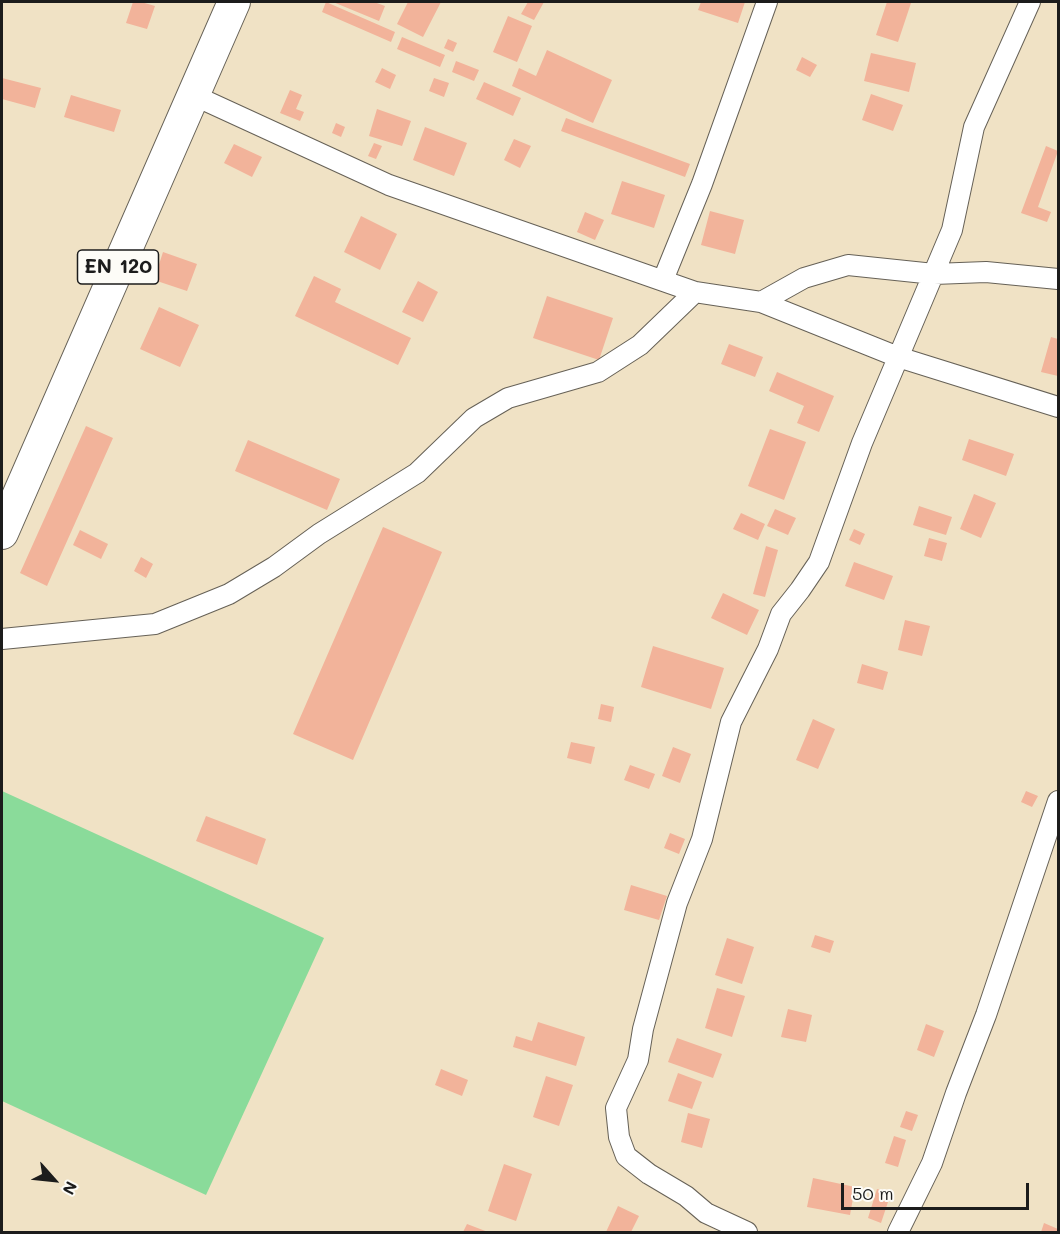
<!DOCTYPE html>
<html>
<head>
<meta charset="utf-8">
<style>
	body { margin:0 }
	#map { position:relative; width:1060px; height:1234px; overflow:hidden; background:#f0e2c5; font-family:Mali,sans-serif }
	canvas { display:block }
	.frame { position:absolute; inset:0; border:3px solid #1c1c1c; pointer-events:none }
	.north { position:absolute; left:24px; top:1150px; width:60px; height:60px; -webkit-text-stroke:4px #fdfcf7; paint-order:stroke; rotate:117deg; font-size:16px; font-weight:700; line-height:24px; text-align:center; color:#1c1c1c }
	.north::after { content:''; display:block; margin:auto; width:21px; height:27px; background:#1c1c1c; clip-path:polygon(50% 0,100% 100%,50% 72%,0 100%) }
	.scale { position:absolute; left:841px; top:1183px; width:188px; height:27px; box-sizing:border-box; border:3px solid #1c1c1c; border-top:0; padding-left:8px; font-size:18px; line-height:21px; white-space:nowrap; color:#1c1c1c; -webkit-text-stroke:4px #fdfcf7; paint-order:stroke }
</style>
</head>
<body>
<div id="map">
<canvas width="1060" height="1234"></canvas>
<div class="frame"></div>
<div class="north">N</div>
<div class="scale">50 m</div>
</div>
<script>
const c = document.querySelector('canvas').getContext('2d');
c.lineJoin = 'round';
function fill(path, color) { c.fillStyle = color; c.fill(path, 'evenodd'); }
const shape = rows => new Path2D(rows.map(r => 'M' + r).join(''));
function strokePath(path, color, width, dash) { c.strokeStyle = color; c.lineWidth = width; c.lineCap = dash ? 'butt' : 'round'; c.setLineDash(dash || []); c.stroke(path); }
function write(font, color, halo, rows, align = 'center') {
  c.font = font + ' Mali,sans-serif'; c.lineWidth = 5; c.setLineDash([]); c.textBaseline = 'middle'; c.strokeStyle = halo; c.fillStyle = color; for (const [text, x, y, turn = 0] of rows) {
    c.save(); c.translate(x, y); c.rotate((+turn || 0) * Math.PI / 180); c.textAlign = isNaN(turn) ? turn : align; if (halo) c.strokeText(text, 0, 0); c.fillText(text, 0, 0); c.restore();
  }
}
fill(shape([
	[2,791,324,938,206,1195,2,1101]
]), '#8adb9a');
fill(shape([
	[133,2,141,2,155,6,147,29,126,23],
	[326,2,395,32,391,42,322,12],
	[333,2,374,2,385,6,379,21],
	[408,2,441,2,423,37,397,24],
	[528,2,544,2,534,20,521,14],
	[701,2,745,2,738,23,698,10],
	[887,2,911,3,898,42,876,35],
	[508,16,532,26,517,62,493,52],
	[402,37,445,55,440,67,397,49],
	[448,39,457,43,453,52,444,48],
	[547,50,612,80,593,123,512,86,519,68,536,76],
	[871,53,916,63,909,92,864,81],
	[802,57,817,65,810,77,796,70],
	[456,61,479,70,474,81,452,72],
	[382,68,396,75,390,89,375,82],
	[2,78,41,88,35,108,2,99],
	[434,78,449,83,444,97,429,91],
	[484,82,521,98,513,116,476,99],
	[290,90,302,95,296,109,304,112,300,121,280,113],
	[871,94,903,105,893,131,862,120],
	[71,95,121,110,114,132,64,117],
	[377,109,411,121,402,146,369,136],
	[566,118,690,164,685,177,561,131],
	[336,123,345,127,341,137,332,133],
	[425,127,467,143,454,176,413,160],
	[514,139,531,146,520,168,504,160],
	[374,143,382,146,376,159,368,156],
	[234,144,262,157,252,177,224,163],
	[1046,146,1058,151,1038,207,1051,212,1047,222,1021,213],
	[622,181,665,195,654,228,611,214],
	[710,211,744,220,735,254,701,245],
	[585,212,604,220,595,240,577,232],
	[361,216,397,234,380,270,344,252],
	[163,252,197,264,187,291,154,280],
	[314,276,341,289,335,302,411,338,398,365,295,316],
	[418,281,438,292,423,322,402,312],
	[547,296,613,318,599,360,533,338],
	[159,307,199,325,180,367,140,349],
	[1051,337,1058,339,1058,376,1041,372],
	[729,344,763,357,755,377,721,364],
	[777,372,834,396,819,432,797,423,804,406,769,391],
	[86,426,113,438,47,586,20,573],
	[770,429,806,442,784,500,748,486],
	[969,439,1014,454,1006,476,962,460],
	[248,440,340,479,327,510,235,471],
	[974,494,996,503,981,538,960,529],
	[919,506,952,517,946,535,913,525],
	[775,509,796,518,788,535,767,526],
	[741,513,765,524,758,540,733,529],
	[383,527,442,552,353,760,293,734],
	[854,529,865,534,860,545,849,540],
	[80,530,108,544,101,559,73,545],
	[929,538,947,543,942,561,924,556],
	[766,546,778,550,765,597,753,594],
	[141,557,153,564,146,578,134,571],
	[854,562,893,576,884,600,845,586],
	[723,593,759,610,747,635,711,618],
	[905,620,930,626,922,656,898,650],
	[653,646,724,668,711,709,641,687],
	[862,664,888,672,883,690,857,683],
	[601,704,614,707,611,722,598,719],
	[813,719,835,729,818,769,796,760],
	[571,742,595,747,591,764,567,758],
	[673,747,691,754,680,783,662,776],
	[630,765,655,774,649,789,624,780],
	[1026,791,1038,796,1032,807,1021,802],
	[206,816,266,839,257,865,196,841],
	[670,833,685,839,679,854,664,848],
	[631,885,667,896,659,920,624,910],
	[815,935,834,941,830,953,811,947],
	[727,938,754,947,742,984,715,975],
	[717,988,745,996,732,1037,705,1028],
	[788,1009,812,1015,806,1042,781,1037],
	[538,1022,585,1037,576,1066,513,1047,516,1036,532,1041],
	[926,1024,944,1031,934,1057,917,1050],
	[677,1038,722,1054,713,1078,668,1062],
	[441,1069,468,1080,462,1096,435,1085],
	[678,1073,702,1082,692,1109,668,1101],
	[546,1076,573,1085,559,1126,533,1117],
	[906,1111,918,1115,912,1131,900,1127],
	[688,1113,710,1119,702,1148,681,1142],
	[894,1136,906,1140,898,1167,885,1163],
	[504,1164,532,1174,516,1221,488,1211],
	[813,1178,855,1187,850,1215,807,1207],
	[877,1189,891,1193,881,1223,868,1218],
	[618,1206,639,1216,631,1232,606,1232],
	[1044,1223,1058,1229,1058,1232,1041,1232],
	[467,1224,488,1232,463,1232]
]), '#f2b39a');
const street = shape([
	[193,95,389,185,695,292,761,302,898,357,1058,407],
	[663,280,702,184,767,2],
	[761,302,804,278,848,265,934,274,986,272,1058,279],
	[2,639,155,624,229,594,274,567,319,534,417,473,474,418,508,398,598,372,640,345,695,292],
	[747,1232,706,1213,686,1196,649,1174,626,1156,619,1137,616,1108,638,1060,643,1029,677,903,702,839,731,722,768,649,781,614,800,590,819,562,862,443,952,230,974,127,1030,2],
	[898,1232,932,1163,956,1093,986,1015,1058,801]
]);
const primary = shape([
	[2,533,234,2]
]);
strokePath(street, '#666157', 22);
strokePath(primary, '#666157', 34);
strokePath(street, '#fff', 20);
strokePath(primary, '#fff', 32);
for (const [x, y, w] of [
	[118,267,81]
]) { const box = new Path2D(); box.roundRect(x - w / 2, y - 17, w, 34, 4.5); c.fillStyle = '#fdfcf7'; c.fill(box); strokePath(box, '#1c1c1c', 1.5); }
write('bold 20px', '#1c1c1c', null, [
	["EN 120",118,267]
]);
</script>
</body>
</html>
